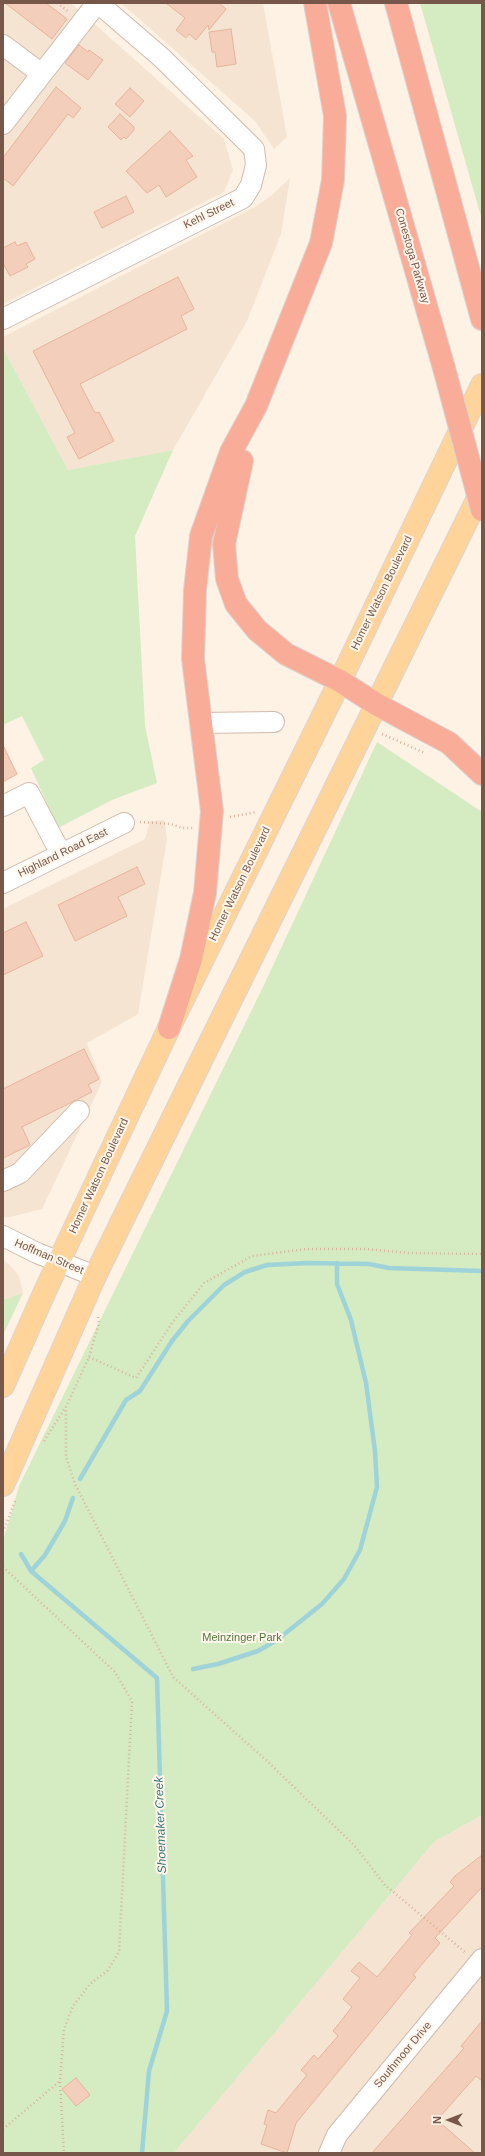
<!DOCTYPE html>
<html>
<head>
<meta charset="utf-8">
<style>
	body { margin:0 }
	#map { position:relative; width:485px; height:2156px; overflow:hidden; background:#fdf2e4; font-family:Helvetica,sans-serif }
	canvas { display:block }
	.frame { position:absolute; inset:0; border:4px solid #775749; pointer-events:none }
	.north { position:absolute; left:429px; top:2100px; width:40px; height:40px; -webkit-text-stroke:3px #fff6eb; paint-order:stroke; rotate:270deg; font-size:11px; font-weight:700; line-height:16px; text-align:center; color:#775749 }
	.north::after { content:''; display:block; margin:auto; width:14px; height:18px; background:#775749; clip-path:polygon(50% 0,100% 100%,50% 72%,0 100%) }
</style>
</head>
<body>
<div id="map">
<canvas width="485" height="2156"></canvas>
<div class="frame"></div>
<div class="north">N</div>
</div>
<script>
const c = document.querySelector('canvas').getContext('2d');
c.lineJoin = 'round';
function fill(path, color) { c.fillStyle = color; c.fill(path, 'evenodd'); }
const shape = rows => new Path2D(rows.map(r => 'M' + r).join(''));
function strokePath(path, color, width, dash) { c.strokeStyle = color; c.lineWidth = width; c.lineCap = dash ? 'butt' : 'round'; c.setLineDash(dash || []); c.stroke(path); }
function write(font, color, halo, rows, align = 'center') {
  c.font = font + ' Helvetica,sans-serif'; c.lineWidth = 4; c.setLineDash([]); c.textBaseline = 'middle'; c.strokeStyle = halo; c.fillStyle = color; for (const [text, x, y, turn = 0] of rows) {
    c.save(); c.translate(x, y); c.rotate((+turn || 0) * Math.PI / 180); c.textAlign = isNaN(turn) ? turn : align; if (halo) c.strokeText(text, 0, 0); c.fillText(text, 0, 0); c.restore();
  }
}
fill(shape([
	[3,3,71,3,224,139,233,170,224,192,3,304],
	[121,3,263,3,287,137,274,149,255,121],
	[290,178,281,234,247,321,173,450,68,470,3,348,3,337,255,207,271,196],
	[164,820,167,839,138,1014,87,1043,102,1082,42,1209,6,1218,3,1216,3,909,145,839,150,821],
	[3,1260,8,1263,19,1276,23,1293,3,1300],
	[482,1815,482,2153,174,2153,434,1842]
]), '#f5e4d2');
fill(shape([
	[420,3,482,3,482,220],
	[3,348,68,470,173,450,135,536,145,726,157,783,112,800,58,828,31,768,44,760,22,716,3,725],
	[377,742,482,812,482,1815,434,1842,174,2153,3,2153,3,1541,19,1486,263,987],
	[23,1293,3,1335,3,1300]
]), '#d5ebc2');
strokePath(shape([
	[80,1479,126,1400,140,1391,172,1341,188,1321,224,1285,245,1272,267,1265,308,1263,369,1264,389,1268,482,1271],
	[21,1554,31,1571,157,1678,167,2011,149,2071,142,2153],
	[31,1571,45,1555,65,1521,73,1498],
	[193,1669,218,1664,258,1651,277,1640,322,1604,344,1579,360,1550,377,1487,375,1451,366,1383,351,1320,337,1284,337,1263]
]), '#9ed3da', 4.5);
const building = shape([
	[5,3,46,3,67,19,52,39,5,3],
	[166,3,219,3,226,9,209,30,208,25,196,40,189,34,186,38,176,30,185,18,166,3],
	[231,29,236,64,217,67,215,52,212,52,209,32,231,29],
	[79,45,88,52,89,50,103,60,88,80,65,63,79,45],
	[56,87,81,108,73,118,68,114,13,186,3,178,3,158,56,87],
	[130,88,144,101,130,117,115,104,130,88],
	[120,114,134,127,134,130,126,139,124,137,121,140,108,127,120,114],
	[170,131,193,156,186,160,197,177,166,197,159,185,147,193,126,171,170,131],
	[126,196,134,212,102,228,94,212,126,196],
	[15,242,17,246,26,242,35,259,26,264,28,267,10,276,3,263,3,248,15,242],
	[178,277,194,309,181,316,187,329,80,384,94,411,96,413,99,412,114,441,79,459,67,437,75,433,33,351,178,277],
	[3,745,17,774,3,782,3,745],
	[137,867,145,884,118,897,127,916,75,941,58,905,137,867],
	[26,922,43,956,3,975,3,933,26,922],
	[84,1049,99,1079,88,1085,92,1092,22,1127,30,1145,3,1158,3,1089,84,1049],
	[482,1855,482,1887,435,1938,440,1943,413,1975,416,1977,296,2123,287,2153,261,2144,267,2125,264,2124,268,2110,276,2113,307,2075,301,2070,314,2055,318,2059,338,2036,333,2031,352,2007,343,1999,360,1978,351,1971,359,1962,377,1977,412,1935,409,1933,454,1886,450,1882,455,1876,482,1855],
	[482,2021,482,2081,476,2076,437,2120,475,2153,372,2153,464,2048,461,2046,482,2021],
	[76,2078,90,2095,76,2106,62,2089,76,2078]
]);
fill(building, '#f3cfbb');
strokePath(building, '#e7b49b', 1);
const minor = shape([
	[3,45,42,74],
	[3,124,97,3],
	[3,319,243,198,251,185,256,165,254,149,162,58,98,3],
	[201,723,274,722],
	[3,806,29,793,61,854],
	[3,883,124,823],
	[3,1181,20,1173,79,1111],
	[3,1236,37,1253,95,1276],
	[329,2153,337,2135,482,1959]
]);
const major = shape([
	[3,1386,46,1289,169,1028,340,681,482,385],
	[3,1485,95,1276,482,490]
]);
const highway = shape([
	[339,3,444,368],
	[396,3,482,319],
	[242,461,224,544,227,579,236,604,257,630,286,654,340,681,376,704,449,743,482,774],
	[169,1028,191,959,205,893,212,811,193,659,195,590,201,536,231,452,256,406,321,243,333,180,335,116,315,3]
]);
strokePath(minor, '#d1bbad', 22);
strokePath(major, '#dcd3d0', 24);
strokePath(highway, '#dcd3d0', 24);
strokePath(shape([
	[57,3,69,12],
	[382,734,425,753],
	[230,817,256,812],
	[140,822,171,824,182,828,193,828],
	[98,1317,99,1323,89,1357,66,1407,66,1457,75,1484,173,1677,267,1761,353,1844,385,1885,466,1953],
	[89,1357,136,1378,172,1323,204,1283,252,1256,306,1249,366,1249,409,1253,482,1254],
	[44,1441,65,1408],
	[3,1532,16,1499],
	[3,1567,115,1672,132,1701,119,1952,107,1971,90,1984,73,2006,64,2029,60,2081,64,2153],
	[3,2129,60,2081]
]), '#d9b29e', 2.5, [1, 3]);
strokePath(minor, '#fff', 20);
strokePath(major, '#fed49b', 22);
strokePath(highway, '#f9ad99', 22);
const highwayBridge = shape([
	[444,368,482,510]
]);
strokePath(highwayBridge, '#dcd3d0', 24, []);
strokePath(highwayBridge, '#f9ad99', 22);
write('11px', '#775749', '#fff6eb', [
	["Kehl Street",209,214,-26],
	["Conestoga Parkway",412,256,74],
	["Homer Watson Boulevard",382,593,-64],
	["Highland Road East",63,853,-26],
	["Homer Watson Boulevard",240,884,-64],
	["Homer Watson Boulevard",99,1176,-65],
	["Hoffman Street",49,1257,23],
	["Southmoor Drive",403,2055,-50]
]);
write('11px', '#52773d', '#fff6eb', [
	["Meinzinger Park",242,1638]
]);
write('italic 12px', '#3c767d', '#fff6eb', [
	["Shoemaker Creek",161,1825,-92]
]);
</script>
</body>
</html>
